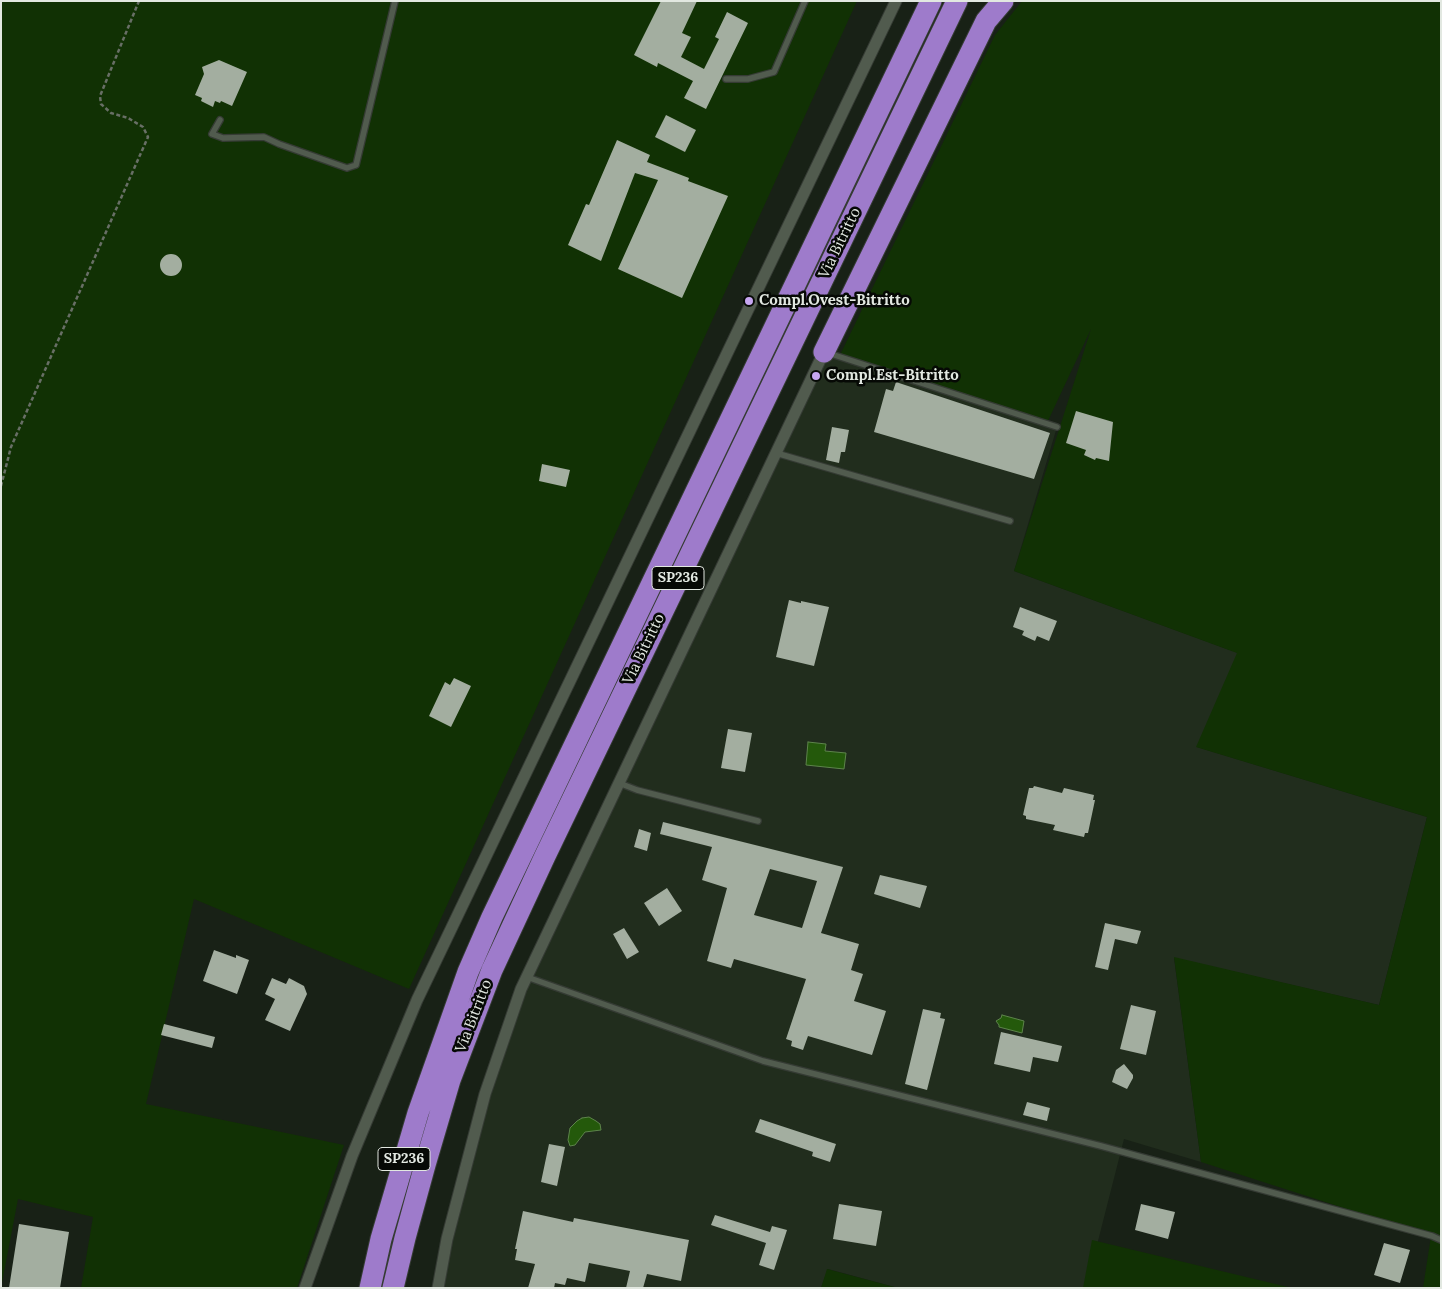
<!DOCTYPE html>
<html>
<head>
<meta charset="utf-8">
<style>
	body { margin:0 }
	#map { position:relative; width:1442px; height:1289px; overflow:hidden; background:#182116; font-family:Lora,serif }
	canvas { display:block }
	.frame { position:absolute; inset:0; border:2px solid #e2e8e1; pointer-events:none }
</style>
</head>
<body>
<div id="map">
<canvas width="1442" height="1289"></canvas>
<div class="frame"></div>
</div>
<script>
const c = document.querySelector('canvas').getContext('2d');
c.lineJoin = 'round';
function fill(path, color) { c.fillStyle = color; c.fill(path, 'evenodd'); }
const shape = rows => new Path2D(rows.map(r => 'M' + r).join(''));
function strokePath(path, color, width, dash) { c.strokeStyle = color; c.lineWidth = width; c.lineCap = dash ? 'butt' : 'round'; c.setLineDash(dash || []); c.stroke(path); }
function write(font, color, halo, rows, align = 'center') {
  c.font = font + ' Lora,serif'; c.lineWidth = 5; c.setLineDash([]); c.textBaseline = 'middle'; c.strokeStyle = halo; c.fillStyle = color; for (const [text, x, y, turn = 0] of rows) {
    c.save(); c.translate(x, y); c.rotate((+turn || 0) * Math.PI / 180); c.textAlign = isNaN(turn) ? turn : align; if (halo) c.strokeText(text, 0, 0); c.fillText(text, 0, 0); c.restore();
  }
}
fill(shape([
	[824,352,1057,427,1014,571,1238,653,1197,747,1427,817,1379,1005,1174,958,1201,1162,1124,1139,1086,1288,898,1288,828,1269,821,1288,436,1288,447,1239,527,977]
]), '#212d1d');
fill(shape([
	[1,1,857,1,409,989,194,899,146,1104,344,1145,297,1288,81,1288,93,1217,18,1199,1,1288],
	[1022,1,1441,1,1441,1288,1423,1288,1431,1236,1201,1162,1174,957,1379,1005,1427,817,1196,747,1237,653,1014,571,1091,329,1047,423,839,357,995,35],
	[1092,1240,1292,1288,1083,1288],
	[827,1269,898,1288,821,1288]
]), '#113104');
const water = shape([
	[808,742,826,744,825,751,846,753,844,769,806,765,808,742],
	[1002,1015,1024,1021,1022,1033,999,1027,999,1025,996,1021,1001,1018,1002,1015],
	[582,1118,589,1117,596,1121,600,1124,601,1130,585,1132,575,1145,570,1146,568,1140,570,1128,577,1121,582,1118]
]);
fill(water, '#24590b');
strokePath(water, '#5d844b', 1);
fill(shape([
	[661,1,697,1,682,33,691,37,681,57,704,69,719,39,715,37,727,12,748,23,706,109,684,98,693,81,658,63,657,67,634,55],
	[219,60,247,72,232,106,221,101,220,103,215,101,213,107,201,101,202,98,195,95,204,74,202,67],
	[666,115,696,130,685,152,655,137],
	[617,140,650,155,647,162,689,178,688,181,728,196,682,298,618,269,658,180,635,173,601,261,568,245,586,204,589,205],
	'160 265a11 11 0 1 1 22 0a11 11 0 1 1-22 0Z',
	[896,382,1050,433,1034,479,874,432,886,389,893,391],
	[1076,411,1113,422,1109,461,1096,458,1095,460,1084,455,1086,450,1066,443],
	[832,427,849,430,845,452,841,452,839,463,826,460],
	[542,464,570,470,566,487,539,481],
	[789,600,801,603,801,601,829,607,814,666,776,657],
	[1020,607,1057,621,1049,641,1037,636,1035,641,1022,635,1024,631,1013,627],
	[454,678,471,686,451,727,429,716,445,682,450,685],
	[728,729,752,733,745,772,721,768],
	[1034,786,1062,793,1064,788,1094,795,1093,800,1095,800,1088,833,1085,833,1084,837,1053,830,1055,825,1026,819,1026,816,1023,815,1029,788,1033,788],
	[663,822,843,867,821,933,859,944,851,970,863,974,854,1001,886,1011,872,1055,808,1036,803,1050,791,1046,792,1041,786,1039,806,979,734,959,731,968,707,961,727,888,702,880,712,847,660,834],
	[770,869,817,881,802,928,754,915],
	[639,829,651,833,647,851,634,847],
	[880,875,927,886,920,908,874,894],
	[667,888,682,911,659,926,644,903],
	[1105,923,1141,931,1137,944,1115,939,1108,970,1095,967],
	[624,928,639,952,627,959,613,934],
	[214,950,236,958,236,955,249,960,237,994,203,981],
	[272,978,286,984,289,978,304,986,307,994,290,1031,265,1020,275,999,265,994],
	[1131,1005,1156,1011,1146,1055,1120,1049],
	[923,1009,941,1013,940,1018,945,1019,927,1090,905,1084],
	[164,1024,215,1037,212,1048,161,1035],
	[1001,1032,1062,1046,1058,1062,1033,1057,1030,1072,994,1064],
	[1124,1064,1133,1075,1133,1078,1127,1089,1112,1082,1116,1070],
	[1027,1102,1050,1108,1047,1121,1023,1115],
	[760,1119,836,1144,830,1162,812,1156,813,1152,755,1132],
	[549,1144,565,1147,557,1186,541,1182],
	[839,1204,882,1211,876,1246,833,1239],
	[1141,1204,1175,1212,1168,1239,1135,1230],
	[523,1211,573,1222,574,1218,689,1240,681,1281,647,1274,643,1288,626,1288,630,1271,589,1263,585,1282,567,1278,565,1285,555,1283,554,1288,528,1288,535,1264,515,1260,517,1249,515,1249],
	[715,1215,770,1232,772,1226,787,1230,774,1270,759,1265,766,1243,711,1225],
	[19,1224,69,1232,60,1288,9,1288],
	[1384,1243,1410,1250,1400,1283,1374,1275]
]), '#a3aea0');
const lane = shape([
	[726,79,748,79,774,72,805,1],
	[220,120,212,134,223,138,264,137,279,144,347,168,356,165,395,1],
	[828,353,1057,427],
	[776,453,1010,521],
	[619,783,637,790,758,821],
	[527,977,763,1061,1101,1146,1432,1236,1441,1240]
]);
const street = shape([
	[305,1288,352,1156,417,1000,896,1],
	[438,1288,447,1239,485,1094,521,989,824,352]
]);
const highway = shape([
	[824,352,986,21,1003,1],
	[370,1288,381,1239,418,1113,468,972,492,917,931,1],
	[393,1288,405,1238,425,1165,450,1080,492,970,545,856,957,1]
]);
strokePath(lane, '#353b34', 8);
strokePath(street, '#353b34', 13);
strokePath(highway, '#353b34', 23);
strokePath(shape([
	[1,486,11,447,148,137,143,127,128,118,111,113,101,104,100,96,139,1]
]), '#686f66', 2.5, [4, 2.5]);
strokePath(lane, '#515b4e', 5.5);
strokePath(street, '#515b4e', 11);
strokePath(highway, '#9e7bcb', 21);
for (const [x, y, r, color] of [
	[749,301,5,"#c6a6f0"],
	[816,376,5,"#c6a6f0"]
]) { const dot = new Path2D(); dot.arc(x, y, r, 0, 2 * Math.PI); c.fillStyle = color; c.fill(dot); strokePath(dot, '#060905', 2); }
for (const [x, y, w] of [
	[678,578,52],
	[404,1159,52]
]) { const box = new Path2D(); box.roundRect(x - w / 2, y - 11.5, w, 23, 4); c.fillStyle = '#060905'; c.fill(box); strokePath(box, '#e2e8e1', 1); }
write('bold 14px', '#e2e8e1', null, [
	["SP236",678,578],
	["SP236",404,1159]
]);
write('15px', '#e2e8e1', '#060905', [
	["Via Bitritto",840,243,-64],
	["Via Bitritto",644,649,-64],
	["Via Bitritto",474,1016,-69]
]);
write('bold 15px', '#e2e8e1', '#060905', [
	["Compl.Ovest-Bitritto",759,301],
	["Compl.Est-Bitritto",826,376]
], 'left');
</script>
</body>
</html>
